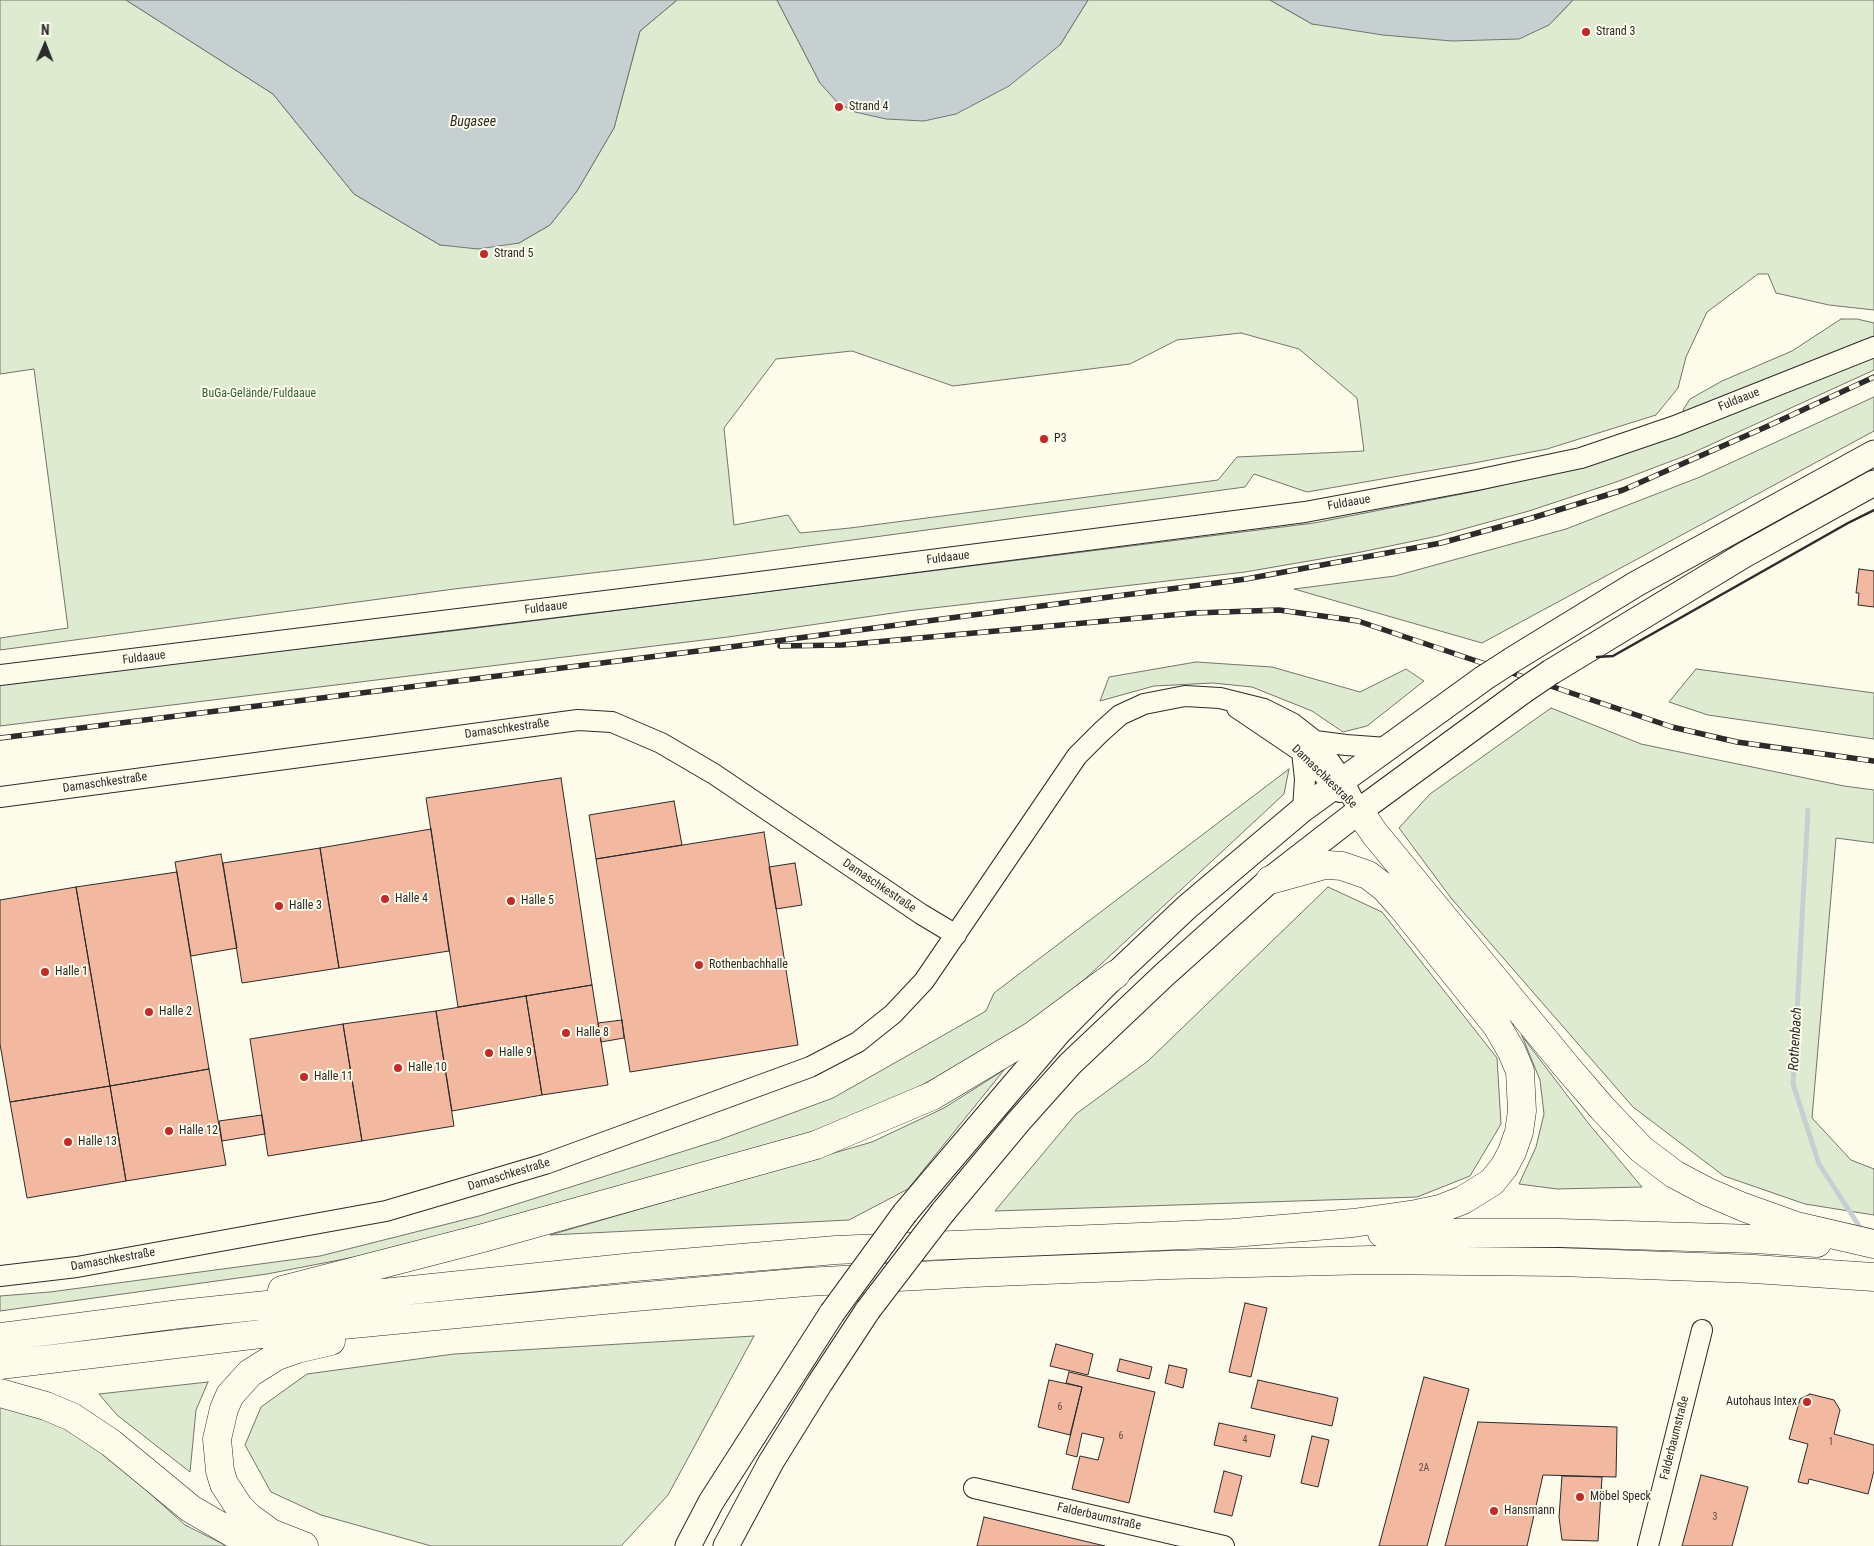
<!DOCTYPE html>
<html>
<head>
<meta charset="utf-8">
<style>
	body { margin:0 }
	#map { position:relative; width:1874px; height:1546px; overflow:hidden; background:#fdfbea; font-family:"Roboto Condensed",sans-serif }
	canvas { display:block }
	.north { position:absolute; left:20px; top:20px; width:50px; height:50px; -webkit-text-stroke:4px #fdfbea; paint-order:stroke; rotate:1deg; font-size:14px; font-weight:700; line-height:20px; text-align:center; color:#2b2b2b }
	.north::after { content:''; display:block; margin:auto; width:18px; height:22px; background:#2b2b2b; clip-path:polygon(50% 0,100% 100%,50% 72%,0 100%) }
</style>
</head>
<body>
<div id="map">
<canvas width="1874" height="1546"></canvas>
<div class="north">N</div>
</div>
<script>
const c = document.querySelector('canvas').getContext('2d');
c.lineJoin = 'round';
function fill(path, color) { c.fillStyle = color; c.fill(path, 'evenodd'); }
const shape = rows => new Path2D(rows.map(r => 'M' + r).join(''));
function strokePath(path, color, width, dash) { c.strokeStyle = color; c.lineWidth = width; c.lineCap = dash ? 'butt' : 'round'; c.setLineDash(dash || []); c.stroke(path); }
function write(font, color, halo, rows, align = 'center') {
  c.font = font + ' "Roboto Condensed",sans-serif'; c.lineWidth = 4; c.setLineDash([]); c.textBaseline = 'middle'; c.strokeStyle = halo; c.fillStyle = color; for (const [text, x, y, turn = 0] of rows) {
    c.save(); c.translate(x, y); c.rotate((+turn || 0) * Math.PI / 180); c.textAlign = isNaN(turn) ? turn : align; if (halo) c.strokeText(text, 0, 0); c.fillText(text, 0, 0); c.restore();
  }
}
const green = shape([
	[0,0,126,0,273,94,354,194,440,245,519,243,550,225,577,191,614,128,640,31,677,0,777,0,820,83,1060,45,1088,0,1270,0,1312,24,1549,25,1573,0,1874,0,1874,310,1829,305,1776,293,1768,274,1758,274,1707,312,1686,357,1678,388,1656,415,1547,449,1474,463,1307,492,1254,474,1245,487,704,560,454,589,0,650,0,638,68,628,34,369,0,374,0,0],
	[1241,333,1299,349,1357,398,1364,451,1237,457,1218,480,850,528,800,533,788,515,734,525,724,428,776,359,852,351,953,386,1130,364,1177,340,1241,333],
	[1841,319,1857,319,1874,323,1874,336,1685,413,1683,410,1690,399,1722,381,1792,351,1841,319],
	[1874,356,1874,370,1690,454,1619,481,1529,511,1438,536,1361,552,1245,572,907,611,728,637,0,726,0,683,452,631,1314,523,1477,491,1582,466,1676,436,1874,356],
	[1874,397,1874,431,1482,643,1294,589,1395,576,1566,529,1700,477,1874,397],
	[1196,662,1272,667,1360,692,1406,669,1424,681,1367,726,1343,732,1312,711,1252,687,1213,683,1154,686,1100,701,1109,677,1196,662],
	[1696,669,1874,693,1874,739,1708,715,1669,702,1696,669],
	[1551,708,1641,744,1844,786,1874,790,1874,843,1836,838,1812,1118,1851,1160,1874,1169,1874,1215,1805,1204,1724,1176,1633,1107,1451,898,1399,828,1430,794,1551,708],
	[1289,769,1284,794,1086,978,1038,1017,933,1079,874,1110,799,1136,401,1248,267,1274,0,1311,0,1296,50,1292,320,1256,479,1216,719,1140,833,1098,986,1011,994,993,1289,769],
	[1328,887,1382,912,1497,1058,1501,1124,1470,1176,1417,1197,995,1211,1076,1114,1148,1061,1328,887],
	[1522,1036,1589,1124,1642,1187,1557,1189,1519,1184,1536,1147,1544,1114,1540,1080,1522,1036],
	[1004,1070,908,1189,849,1220,550,1235,872,1142,944,1108,1004,1070],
	[754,1336,668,1495,621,1546,431,1546,321,1515,271,1492,245,1445,261,1407,307,1374,454,1354,754,1336],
	[208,1382,196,1410,190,1472,117,1415,99,1394,208,1382],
	[0,1407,44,1418,95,1444,185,1525,227,1546,0,1546,0,1407]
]);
fill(green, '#deebd1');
strokePath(green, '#74746e', 1);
const water = shape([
	[126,0,677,0,640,31,614,128,577,191,550,225,519,243,478,249,440,245,354,194,273,94,126,0],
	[777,0,1088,0,1060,45,1009,86,956,114,924,121,886,119,855,112,837,102,820,83,777,0],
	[1270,0,1573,0,1549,25,1519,39,1452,41,1383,35,1312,24,1270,0]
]);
fill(water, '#c7d0d0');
strokePath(water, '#74746e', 1);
strokePath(shape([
	[1808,810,1793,1084,1819,1164,1863,1232]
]), '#c7d0d0', 5);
const building = shape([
	[1859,569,1874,571,1874,607,1858,605,1859,593,1856,593,1859,569],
	[561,778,592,985,458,1007,426,798,561,778],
	[674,801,682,845,596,859,589,815,674,801],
	[431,829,449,951,339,968,320,848,431,829],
	[764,832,798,1045,630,1072,596,859,764,832],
	[320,848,339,968,242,983,223,863,320,848],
	[221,854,237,948,191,956,175,862,221,854],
	[795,863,802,905,776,909,769,867,795,863],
	[177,872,209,1069,110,1086,76,887,177,872],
	[76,887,110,1086,10,1102,0,1044,0,900,76,887],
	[592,985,608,1085,542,1095,526,996,592,985],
	[526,996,542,1095,452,1111,436,1011,526,996],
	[436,1011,454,1126,362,1141,343,1024,436,1011],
	[622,1020,624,1038,601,1042,598,1023,622,1020],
	[343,1024,362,1141,268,1156,250,1039,343,1024],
	[209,1069,226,1165,126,1181,110,1086,209,1069],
	[110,1086,126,1181,27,1198,10,1102,110,1086],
	[262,1115,265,1134,222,1141,219,1121,262,1115],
	[1245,1303,1267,1308,1251,1377,1229,1372,1245,1303],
	[1056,1344,1093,1354,1088,1375,1050,1366,1056,1344],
	[1120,1359,1152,1367,1149,1379,1117,1371,1120,1359],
	[1169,1365,1187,1369,1183,1388,1165,1383,1169,1365],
	[1069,1372,1155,1392,1129,1503,1072,1489,1080,1456,1098,1460,1104,1438,1082,1433,1077,1457,1066,1454,1082,1387,1066,1383,1069,1372],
	[1424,1377,1469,1389,1427,1546,1379,1546,1424,1377],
	[1049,1380,1082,1387,1070,1435,1038,1427,1049,1380],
	[1258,1380,1338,1398,1332,1426,1251,1408,1258,1380],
	[1810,1394,1834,1400,1840,1410,1834,1434,1874,1445,1874,1471,1868,1494,1809,1479,1808,1484,1798,1482,1808,1444,1789,1439,1800,1399,1810,1394],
	[1478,1422,1617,1427,1616,1477,1543,1475,1527,1546,1445,1546,1478,1422],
	[1219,1423,1275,1435,1270,1457,1214,1445,1219,1423],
	[1312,1436,1329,1440,1318,1487,1301,1483,1312,1436],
	[1224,1471,1242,1476,1232,1516,1214,1512,1224,1471],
	[1701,1475,1748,1487,1732,1546,1682,1546,1701,1475],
	[1562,1476,1602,1477,1598,1541,1562,1540,1559,1517,1562,1476],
	[984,1517,1105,1546,977,1546,984,1517]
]);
fill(building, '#f2b8a0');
strokePath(building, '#2b2b2b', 1);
const minor = shape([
	[0,675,744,584,1305,512,1477,480,1581,458,1675,426,1874,347],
	[1237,708,1302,752,1340,792],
	[1315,741,1346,745,1387,748],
	[1302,752,1305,779,1303,809],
	[0,797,578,720,612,722,661,743,714,774,921,914,956,935],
	[0,1276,77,1267,386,1211,545,1164,810,1067,858,1042,893,1014,924,981,1077,756,1101,732,1120,715,1144,704,1185,696,1220,698,1264,709,1292,723,1315,741,1343,780,1359,811],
	[974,1488,1224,1546],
	[1648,1546,1702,1330]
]);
const major = shape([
	[1512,660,1636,584,1874,453],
	[1551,672,1744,555,1874,483],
	[943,1212,1019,1121,1070,1064,1164,975,1270,880,1359,811,1523,691],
	[905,1213,1059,1032,1116,974,1187,907,1303,809,1484,678],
	[688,1546,711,1502,832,1313],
	[726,1546,771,1462,820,1383,868,1310]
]);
const highway = shape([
	[1359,811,1375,834,1566,1066,1602,1108,1641,1149,1674,1174,1708,1192,1743,1207,1796,1226,1874,1244],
	[1382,1233,1560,1233,1755,1239,1817,1243],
	[282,1290,483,1238,816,1145,932,1096,1034,1035,1116,974],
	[0,1337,180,1314,634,1267,836,1250,1233,1233,1353,1223,1416,1214,1440,1209,1463,1200,1492,1182,1504,1167,1512,1152,1519,1132,1522,1111,1520,1071,1512,1052,1497,1026,1401,906,1385,888,1368,875,1342,866,1328,865,1321,866,1270,880],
	[0,1365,311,1328,635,1297,806,1282,972,1273,1168,1265,1371,1260,1559,1262,1754,1269,1874,1277],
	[0,1393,46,1406,72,1417,111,1443,191,1509,255,1546],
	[304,1546,271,1533,249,1517,239,1507,224,1484,220,1471,217,1439,224,1409,230,1395,250,1373,277,1356,297,1349,331,1341]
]);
strokePath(minor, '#2b2b2b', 22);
strokePath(major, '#2b2b2b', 27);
strokePath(highway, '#2b2b2b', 29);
strokePath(minor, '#fdfbea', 20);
strokePath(major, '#fdfbea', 25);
strokePath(highway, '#fdfbea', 28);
const rail = shape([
	[780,646,842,645,1194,613,1279,610,1358,621,1672,727,1737,742,1874,761],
	[0,738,730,647,1246,579,1441,543,1532,518,1623,490,1768,426,1874,377]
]);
strokePath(rail, '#2b2b2b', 5.5);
strokePath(rail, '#fdfbea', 4, [11]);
const majorBridge = shape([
	[1484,678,1512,660],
	[1523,691,1551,672],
	[868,1310,943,1212],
	[832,1313,905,1213]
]);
strokePath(majorBridge, '#2b2b2b', 27, []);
strokePath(majorBridge, '#fdfbea', 25);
strokePath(shape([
	[1597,657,1613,656,1848,523,1874,510]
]), '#2b2b2b', 2.5);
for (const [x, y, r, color] of [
	[1586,32,5,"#c62828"],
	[839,107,5,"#c62828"],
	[484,254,5,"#c62828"],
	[1044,439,5,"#c62828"],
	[385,899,5,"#c62828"],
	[511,901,5,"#c62828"],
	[279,906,5,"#c62828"],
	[699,965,5,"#c62828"],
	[45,972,5,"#c62828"],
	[149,1012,5,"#c62828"],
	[566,1033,5,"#c62828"],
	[489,1053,5,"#c62828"],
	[398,1068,5,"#c62828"],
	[304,1077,5,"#c62828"],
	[169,1131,5,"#c62828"],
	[68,1142,5,"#c62828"],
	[1807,1402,5,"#c62828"],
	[1580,1497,5,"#c62828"],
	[1494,1511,5,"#c62828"]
]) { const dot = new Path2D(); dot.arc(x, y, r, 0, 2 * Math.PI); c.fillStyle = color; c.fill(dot); strokePath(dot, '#fdfbea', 2); }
write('10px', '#5d4e48', null, [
	["6",1060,1407],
	["6",1121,1436],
	["4",1245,1440],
	["1",1831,1442],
	["2A",1424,1468],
	["3",1715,1517]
]);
write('12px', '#2b2b2b', '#fdfbea', [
	["Strand 3",1596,32],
	["Strand 4",849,107],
	["Strand 5",494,254],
	["P3",1054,439],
	["Halle 4",395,899],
	["Halle 5",521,901],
	["Halle 3",289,906],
	["Rothenbachhalle",709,965],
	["Halle 1",55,972],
	["Halle 2",159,1012],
	["Halle 8",576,1033],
	["Halle 9",499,1053],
	["Halle 10",408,1068],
	["Halle 11",314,1077],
	["Halle 12",179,1131],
	["Halle 13",78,1142],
	["Autohaus Intex",1797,1402,"right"],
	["Möbel Speck",1590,1497],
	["Hansmann",1504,1511]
], 'left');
write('12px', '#34623c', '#fdfbea', [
	["BuGa-Gelände/Fuldaaue",259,394]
]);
write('12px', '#2b2b2b', '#fdfbea', [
	["Fuldaaue",1739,400,-22],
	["Fuldaaue",1349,503,-10],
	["Fuldaaue",948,558,-7],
	["Fuldaaue",546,608,-7],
	["Fuldaaue",144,658,-7],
	["Damaschkestraße",507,729,-8],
	["Damaschkestraße",1324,777,44],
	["Damaschkestraße",105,783,-8],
	["Damaschkestraße",879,886,34],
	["Damaschkestraße",509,1175,-17],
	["Damaschkestraße",113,1260,-10],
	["Falderbaumstraße",1675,1438,-76],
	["Falderbaumstraße",1099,1517,13]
]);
write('italic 14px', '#2b2b2b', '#fdfbea', [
	["Bugasee",473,122],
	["Rothenbach",1796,1039,-87]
]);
</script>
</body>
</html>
